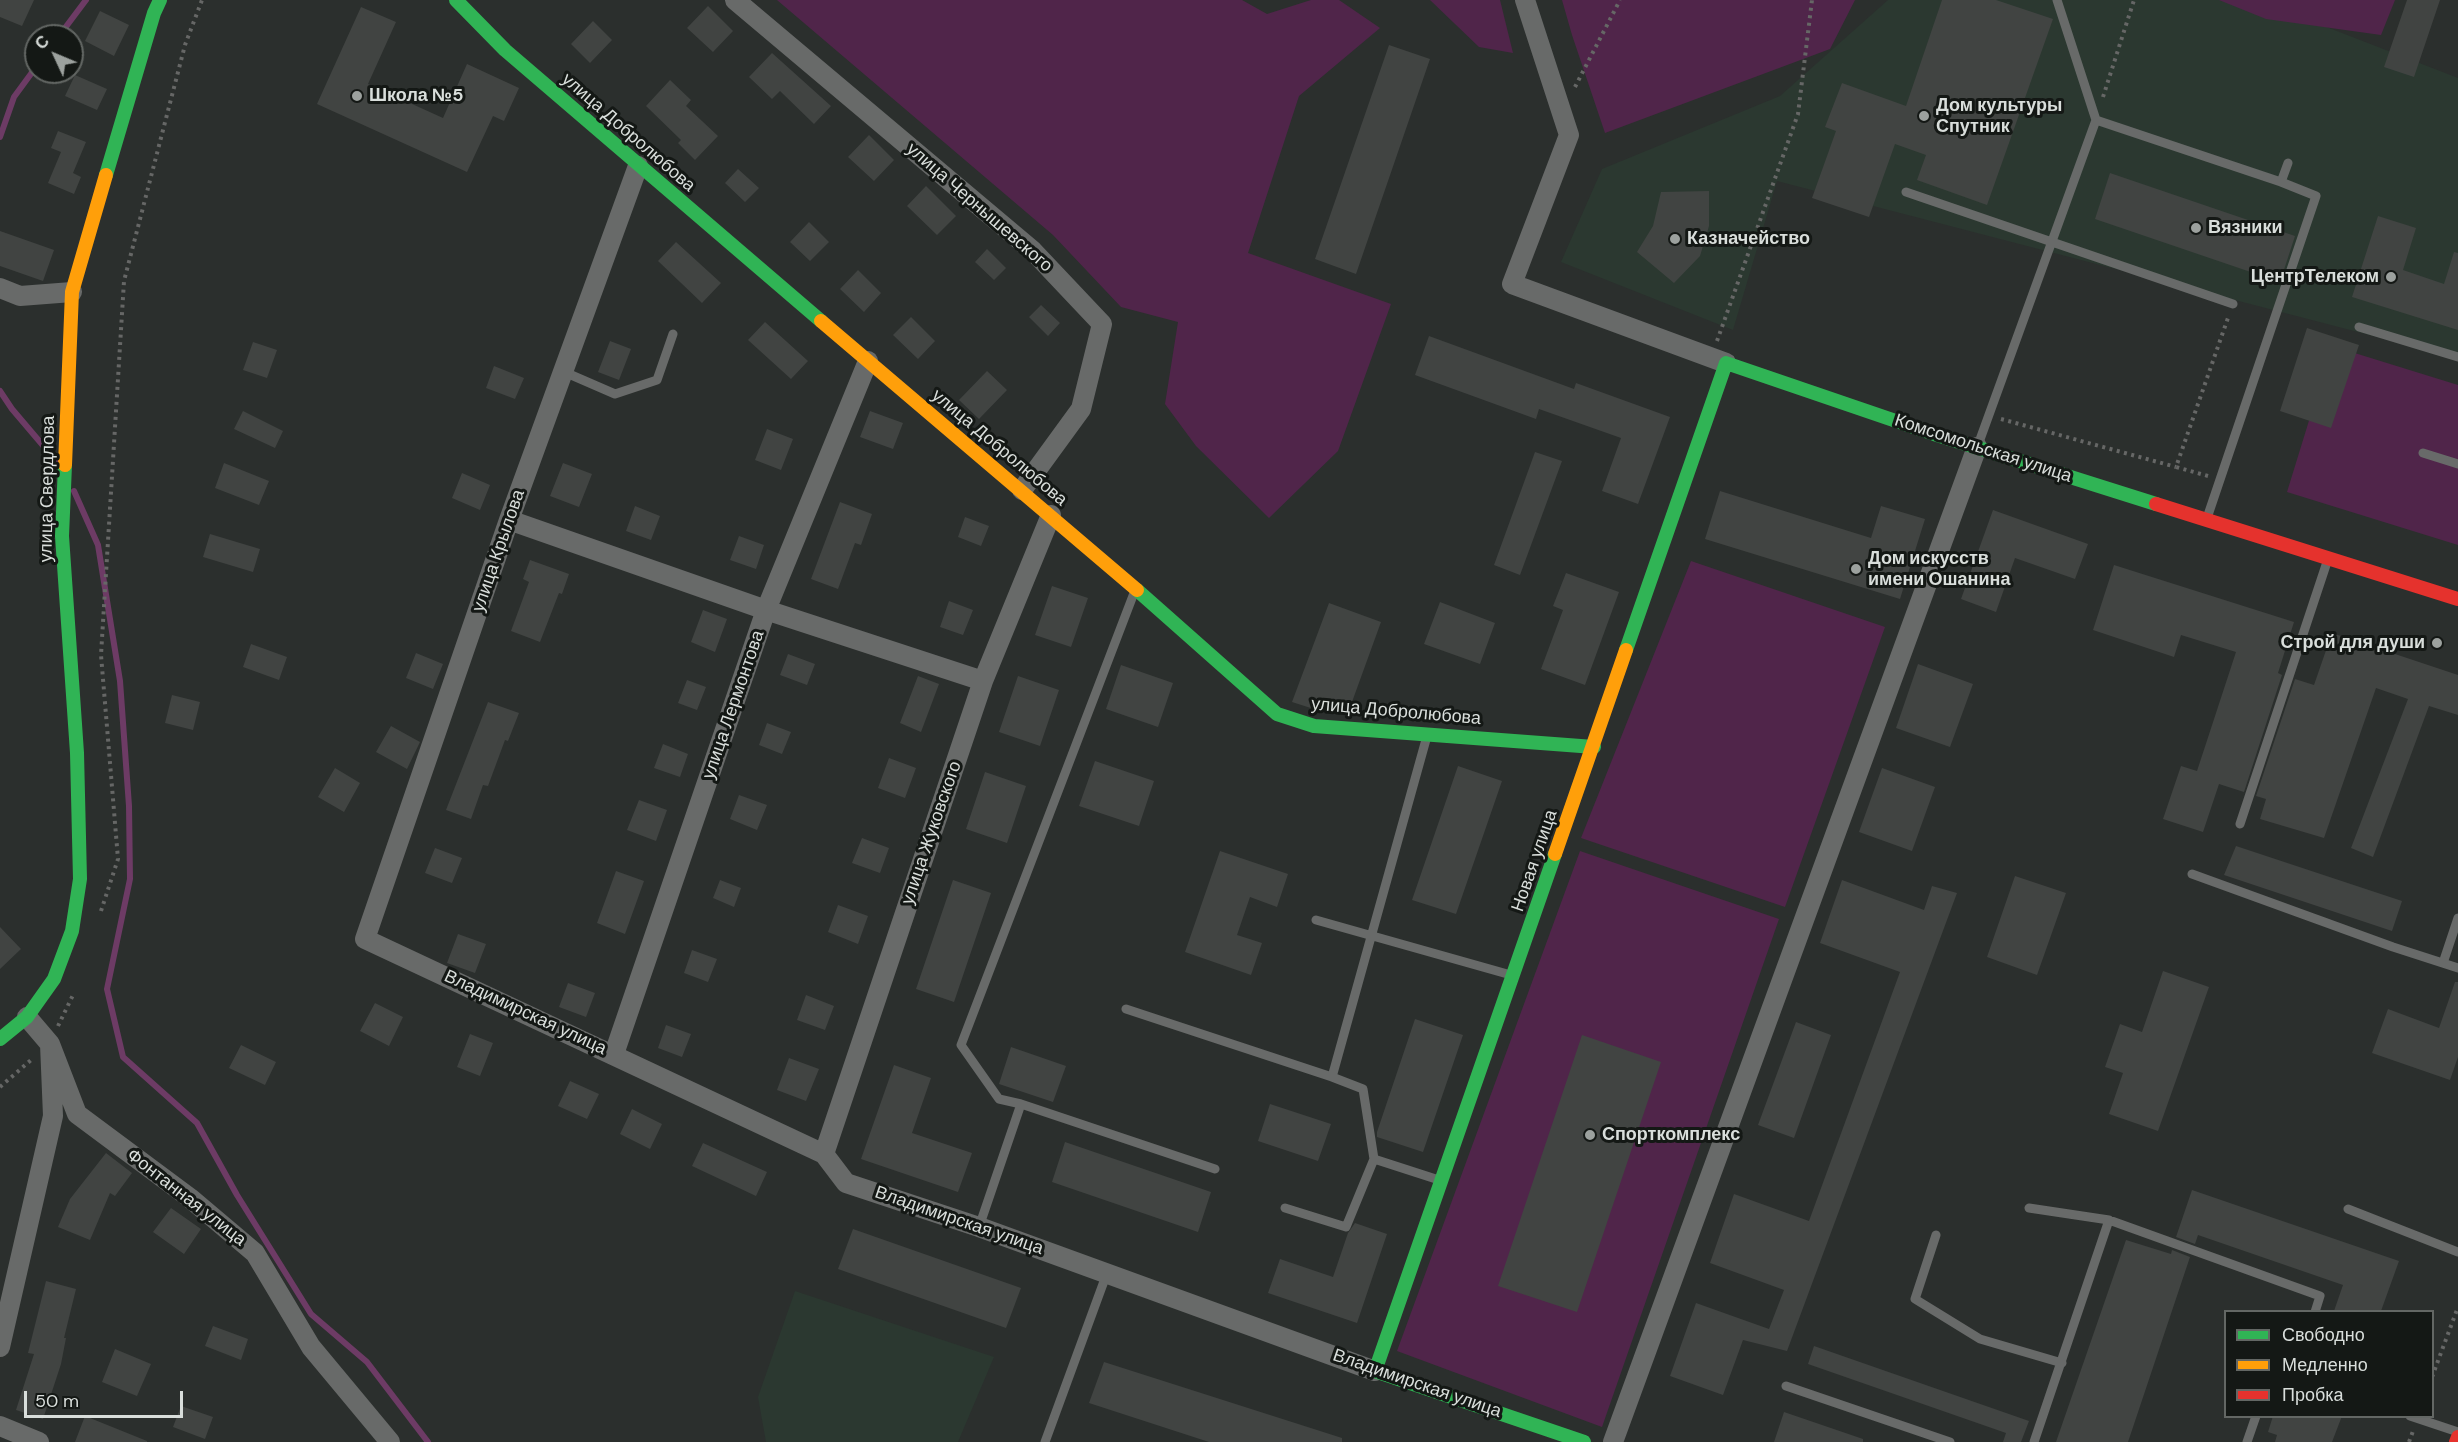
<!DOCTYPE html>
<html>
<head>
<meta charset="utf-8">
<style>
	body { margin:0 }
	#map { position:relative; width:2458px; height:1442px; overflow:hidden; background:#2b2f2d; font-family:"DM Sans",sans-serif }
	canvas { display:block }
	.legend { position:absolute; left:2224px; top:1310px; width:210px; height:108px; box-sizing:border-box; background:#141815; border:2px solid #636764; margin:0; padding:8px 10px; list-style:none; font-size:18px; color:#d9dedb }
	.legend li { display:flex; align-items:center; gap:12px; height:30px }
	.legend b { width:30px; border:2px solid #636764 }
	.north { position:absolute; left:24px; top:24px; width:60px; height:60px; box-sizing:border-box; background:#141815; border:2px solid #636764; border-radius:50%; rotate:314deg; font-size:16px; font-weight:700; line-height:24px; text-align:center; color:#d9dedb }
	.north::after { content:''; display:block; margin:auto; width:21px; height:27px; background:#9ca19e; clip-path:polygon(50% 0,100% 100%,50% 72%,0 100%) }
	.scale { position:absolute; left:24px; top:1391px; width:159px; height:27px; box-sizing:border-box; border:3px solid #d9dedb; border-top:0; padding-left:8px; font-size:18px; line-height:21px; white-space:nowrap; color:#d9dedb; -webkit-text-stroke:4px #141815; paint-order:stroke }
</style>
</head>
<body>
<div id="map">
<canvas width="2458" height="1442"></canvas>
<ul class="legend">
<li><b style="height:8px;background:#30b455"></b>Свободно</li>
<li><b style="height:8px;background:#ff9f0a"></b>Медленно</li>
<li><b style="height:8px;background:#e5322d"></b>Пробка</li>
</ul>
<div class="north">С</div>
<div class="scale">50 m</div>
</div>
<script>
const c = document.querySelector('canvas').getContext('2d');
c.lineJoin = 'round';
function fill(path, color) { c.fillStyle = color; c.fill(path, 'evenodd'); }
const shape = rows => new Path2D(rows.map(r => 'M' + r).join(''));
function strokePath(path, color, width, dash) { c.strokeStyle = color; c.lineWidth = width; c.lineCap = dash ? 'butt' : 'round'; c.setLineDash(dash || []); c.stroke(path); }
function write(font, color, halo, rows, align = 'center') {
  c.font = font + ' "DM Sans",sans-serif'; c.lineWidth = 6; c.setLineDash([]); c.textBaseline = 'middle'; c.strokeStyle = halo; c.fillStyle = color; for (const [text, x, y, turn = 0] of rows) {
    c.save(); c.translate(x, y); c.rotate((+turn || 0) * Math.PI / 180); c.textAlign = isNaN(turn) ? turn : align; if (halo) c.strokeText(text, 0, 0); c.fillText(text, 0, 0); c.restore();
  }
}
fill(shape([
	[1888,0,2257,0,2458,78,2458,358,1777,181,1733,330,1561,262,1602,169,1780,96],
	[795,1291,994,1357,958,1442,766,1442,758,1397]
]), '#2b3830');
fill(shape([
	[777,0,1242,0,1267,14,1311,0,1339,0,1380,28,1299,96,1248,253,1391,304,1338,451,1269,518,1196,446,1165,404,1178,322,1121,307,1053,235],
	[1430,0,1500,0,1513,53,1479,47],
	[1562,0,1855,0,1830,49,1605,133,1572,35],
	[2219,0,2395,0,2381,35,2266,19],
	[2332,346,2458,385,2458,545,2287,492],
	[1691,561,1885,627,1785,907,1581,838],
	[1580,851,1779,919,1602,1427,1397,1351]
]), '#50254a');
strokePath(shape([
	[59,36,86,0],
	[0,137,14,97,36,67],
	[0,391,12,409,57,462],
	[74,491,98,545,120,681,129,806,130,879,107,989,123,1057,197,1123,237,1195,311,1314,367,1362,428,1442]
]), '#6d3b65', 6);
fill(shape([
	[0,0,34,0,22,26,0,17],
	[1942,0,1996,0,2053,19,1987,205,1917,180,1926,155,1895,144,1869,217,1812,198,1836,131,1825,127,1842,83,1906,106],
	[2407,0,2440,0,2414,77,2384,67],
	[708,6,733,31,713,52,687,28],
	[361,7,396,22,368,84,443,118,467,64,519,88,504,121,493,116,467,172,317,104],
	[100,11,129,25,114,56,85,41],
	[593,21,612,40,590,63,571,44],
	[1389,45,1430,59,1356,274,1315,259],
	[772,53,831,106,814,124,780,91,772,99,749,77],
	[75,75,107,89,97,110,65,96],
	[670,80,691,100,686,106,718,136,695,160,678,143,681,140,646,106],
	[58,131,86,142,73,173,81,177,74,194,48,183,61,152,51,148],
	[869,135,894,160,874,181,848,157],
	[738,169,759,188,745,202,725,183],
	[2110,173,2295,236,2280,282,2095,219],
	[926,186,956,216,937,235,907,206],
	[1709,191,1709,226,1700,256,1674,283,1637,252,1653,226,1661,192],
	[2378,216,2416,228,2403,270,2444,284,2454,252,2458,253,2458,330,2352,297],
	[809,222,829,242,810,261,790,242],
	[0,231,54,250,43,281,0,266],
	[676,242,721,283,702,303,658,261],
	[987,249,1006,268,994,280,975,262],
	[858,270,881,293,864,312,840,289],
	[1041,305,1060,323,1048,336,1029,317],
	[911,317,935,341,918,359,893,335],
	[765,322,808,361,791,379,748,340],
	[2307,328,2359,345,2331,428,2280,411],
	[1429,336,1574,389,1576,383,1670,417,1638,504,1602,491,1621,438,1539,409,1536,419,1415,375],
	[610,341,631,349,619,380,598,372],
	[253,342,277,350,267,378,243,370],
	[494,366,524,378,515,399,486,388],
	[987,371,1007,390,979,419,959,400],
	[243,411,283,431,275,448,234,429],
	[870,411,903,423,893,449,860,437],
	[767,429,793,439,781,470,755,460],
	[1535,452,1562,461,1520,575,1494,565],
	[224,463,269,481,259,505,215,488],
	[563,463,592,474,579,507,550,496],
	[462,473,490,485,480,510,452,498],
	[1720,491,1871,538,1881,506,1925,519,1900,599,1705,539],
	[840,502,872,514,861,545,855,543,838,589,811,579],
	[635,506,660,516,651,540,626,531],
	[1993,510,2088,544,2075,579,2015,558,1996,612,1961,599],
	[965,517,989,526,981,546,958,537],
	[210,534,260,549,253,572,203,557],
	[739,536,764,545,756,569,730,560],
	[530,560,569,574,562,594,559,593,540,642,511,631,529,582,523,579],
	[2114,565,2294,622,2278,673,2282,675,2244,792,2219,784,2203,832,2163,819,2181,766,2197,771,2236,652,2181,635,2174,657,2093,630],
	[1566,573,1619,592,1585,685,1541,669,1563,610,1553,606],
	[1052,586,1088,598,1071,647,1035,635],
	[949,601,973,610,963,635,940,627],
	[1440,602,1495,623,1480,664,1424,644],
	[1329,603,1381,622,1348,713,1317,710,1292,702],
	[703,610,727,619,715,652,691,642],
	[2332,633,2458,675,2458,715,2429,706,2373,857,2351,848,2408,699,2376,688,2324,838,2260,819,2266,799,2256,796,2295,679,2314,685],
	[251,644,287,657,279,680,243,667],
	[416,653,443,664,433,689,406,678],
	[788,654,815,664,807,685,780,675],
	[1918,664,1973,684,1950,747,1896,728],
	[1121,665,1173,683,1158,727,1106,709],
	[918,676,939,684,921,732,900,723],
	[1018,676,1059,690,1040,746,999,732],
	[687,680,706,687,697,710,678,703],
	[172,695,200,702,193,730,165,723],
	[488,702,519,713,508,741,505,740,488,786,483,785,471,819,446,810],
	[767,723,791,732,782,754,759,745],
	[391,726,420,742,407,769,376,752],
	[663,744,688,754,680,777,654,768],
	[889,758,916,768,905,798,878,788],
	[1095,761,1154,781,1139,826,1079,806],
	[1458,766,1502,781,1456,914,1412,900],
	[335,768,360,783,344,812,318,797],
	[1882,768,1935,787,1912,851,1859,832],
	[985,772,1026,786,1007,843,966,829],
	[739,795,767,805,757,830,730,819],
	[639,800,667,810,656,841,627,830],
	[862,838,889,848,880,873,852,863],
	[2236,846,2402,901,2392,931,2224,875],
	[435,848,462,858,452,883,425,873],
	[1220,851,1288,874,1277,907,1250,897,1237,935,1262,943,1251,975,1185,952],
	[616,871,644,881,625,934,597,923],
	[2015,876,2066,893,2037,975,1987,957],
	[720,880,741,888,734,907,713,898],
	[953,880,991,893,954,1002,916,989],
	[1842,880,1924,910,1932,886,1957,893,1787,1351,1743,1340,1723,1395,1670,1376,1696,1303,1769,1329,1784,1290,1710,1263,1734,1194,1809,1221,1900,972,1820,943],
	[838,905,868,916,858,944,828,932],
	[0,927,21,949,0,969],
	[458,934,486,944,475,973,447,963],
	[692,950,717,959,708,982,684,973],
	[2163,971,2209,987,2158,1131,2109,1114,2123,1073,2105,1067,2120,1024,2142,1032],
	[2455,982,2458,982,2458,1057,2450,1080,2372,1053,2388,1009,2439,1028],
	[568,983,595,993,586,1017,559,1007],
	[806,995,834,1006,825,1030,797,1020],
	[375,1003,403,1017,389,1046,360,1031],
	[1415,1019,1463,1035,1423,1152,1377,1137,1377,1132],
	[1796,1022,1831,1035,1794,1138,1758,1125],
	[666,1025,691,1034,682,1057,658,1048],
	[470,1034,493,1043,480,1076,457,1067],
	[1582,1035,1661,1062,1577,1312,1498,1286],
	[241,1045,276,1062,265,1085,229,1068],
	[1011,1047,1066,1066,1053,1102,999,1084],
	[789,1058,819,1069,806,1101,777,1090],
	[894,1065,931,1078,912,1133,972,1153,958,1192,861,1159],
	[570,1081,599,1094,587,1119,558,1106],
	[1270,1104,1331,1124,1318,1161,1258,1141],
	[632,1109,662,1124,650,1149,620,1134],
	[1065,1142,1211,1192,1198,1232,1052,1182],
	[703,1143,767,1172,756,1196,692,1166],
	[106,1153,132,1173,115,1196,110,1193,90,1240,58,1227,70,1199],
	[2192,1190,2399,1261,2381,1311,2334,1311,2343,1285,2198,1235,2195,1244,2176,1237],
	[171,1208,201,1229,184,1254,153,1232],
	[1355,1223,1387,1234,1357,1323,1268,1293,1280,1259,1333,1277,1348,1233],
	[853,1229,1021,1288,1006,1328,838,1269],
	[2126,1240,2171,1254,2172,1250,2190,1257,2128,1442,2056,1442],
	[46,1281,76,1289,64,1338,66,1338,61,1364,43,1419,16,1410,34,1354,28,1353],
	[213,1326,248,1339,241,1360,205,1346],
	[1814,1346,2029,1421,2021,1442,2003,1442,2006,1433,1808,1364],
	[115,1349,151,1364,137,1396,102,1382],
	[1104,1362,1342,1438,1342,1442,1209,1442,1089,1403],
	[181,1406,213,1417,205,1439,173,1427],
	[1784,1412,1863,1439,1863,1442,1774,1442],
	[85,1416,147,1441,147,1442,75,1442],
	[2273,1416,2342,1416,2332,1442,2275,1442,2277,1435,2268,1432]
]), '#414442');
strokePath(shape([
	[1575,87,1620,0],
	[2103,97,2134,0],
	[1717,341,1798,114,1812,0],
	[2001,419,2176,467],
	[2208,476,2176,467,2229,315],
	[101,911,118,859,101,655,124,281,185,45,202,0],
	[58,1026,73,995],
	[0,1087,31,1060],
	[2432,1377,2458,1307],
	[2409,1442,2413,1431]
]), '#666766', 4, [3, 4.5]);
strokePath(shape([
	[2057,0,2096,120],
	[1906,192,2233,304],
	[2359,327,2458,357],
	[562,371,615,394,657,380,673,334],
	[1978,445,2096,120,2281,182],
	[2423,453,2458,464],
	[2207,518,2316,196,2281,182,2288,163],
	[1134,593,961,1045,999,1099,1021,1104,1215,1169],
	[2240,824,2327,562],
	[2192,874,2393,947,2458,968],
	[1316,920,1511,975],
	[2443,963,2458,918],
	[1126,1009,1332,1077,1427,736],
	[1332,1077,1363,1089,1374,1159],
	[1285,1208,1346,1227,1374,1159,1439,1180],
	[2029,1208,2109,1220,2034,1442],
	[2348,1209,2458,1252],
	[2109,1220,2320,1296,2315,1312],
	[979,1227,1021,1104],
	[1936,1235,1915,1299,1980,1339,2062,1363],
	[1786,1386,1950,1442],
	[2410,1416,2458,1432],
	[1045,1442,1107,1273],
	[2247,1442,2256,1416]
]), '#686a69', 9);
strokePath(shape([
	[735,0,1033,251,1102,324,1081,409,1022,490],
	[1525,0,1569,135,1512,284,1726,363],
	[638,166,509,520,365,939,824,1154,846,1183,979,1227,1375,1371],
	[0,288,20,296,72,292],
	[509,520,766,610,983,681],
	[50,1044,77,1114,190,1198,255,1253,311,1347,390,1442],
	[614,1054,766,610,868,361],
	[824,1154,983,681,1051,515],
	[0,1347,53,1116,50,1044,27,1017],
	[0,1426,39,1442],
	[1613,1442,1977,447]
]), '#686a69', 20);
strokePath(shape([
	[456,0,505,50,821,321],
	[106,175,154,13,160,0],
	[1137,590,1277,714,1314,726,1594,747],
	[1626,650,1726,363,1934,434,2156,504],
	[1555,854,1375,1371,1584,1442],
	[0,1039,27,1017,54,979,72,931,80,879,77,753,62,536,65,465]
]), '#30b455', 14);
strokePath(shape([
	[821,321,1137,590],
	[65,465,72,292,106,175],
	[1555,854,1626,650]
]), '#ff9f0a', 14);
strokePath(shape([
	[2156,504,2458,599],
	[2456,1442,2458,1437]
]), '#e5322d', 14);
for (const [x, y, r, color] of [
	[357,96,6,"#9ca19e"],
	[1924,116,6,"#9ca19e"],
	[2196,228,6,"#9ca19e"],
	[1675,239,6,"#9ca19e"],
	[2391,277,6,"#9ca19e"],
	[1856,569,6,"#9ca19e"],
	[2437,643,6,"#9ca19e"],
	[1590,1135,6,"#9ca19e"]
]) { const dot = new Path2D(); dot.arc(x, y, r, 0, 2 * Math.PI); c.fillStyle = color; c.fill(dot); strokePath(dot, '#141815', 2); }
write('bold 18px', '#d9dedb', '#141815', [
	["Школа №5",369,96],
	["Дом культуры",1936,106],
	["Спутник",1936,127],
	["Вязники",2208,228],
	["Казначейство",1687,239],
	["ЦентрТелеком",2379,277,"right"],
	["Дом искусств",1868,559],
	["имени Ошанина",1868,580],
	["Строй для души",2425,643,"right"],
	["Спорткомплекс",1602,1135]
], 'left');
write('18px', '#d9dedb', '#141815', [
	["улица Добролюбова",628,133,41],
	["улица Чернышевского",979,208,41],
	["улица Добролюбова",999,448,40],
	["Комсомольская улица",1983,449,18],
	["улица Свердлова",48,489,-89],
	["улица Крылова",499,551,-71],
	["улица Лермонтова",734,705,-71],
	["улица Добролюбова",1396,712,5],
	["улица Жуковского",932,833,-71],
	["Новая улица",1535,861,-71],
	["Владимирская улица",525,1013,25],
	["Фонтанная улица",186,1198,38],
	["Владимирская улица",959,1221,19],
	["Владимирская улица",1417,1384,19]
]);
</script>
</body>
</html>
